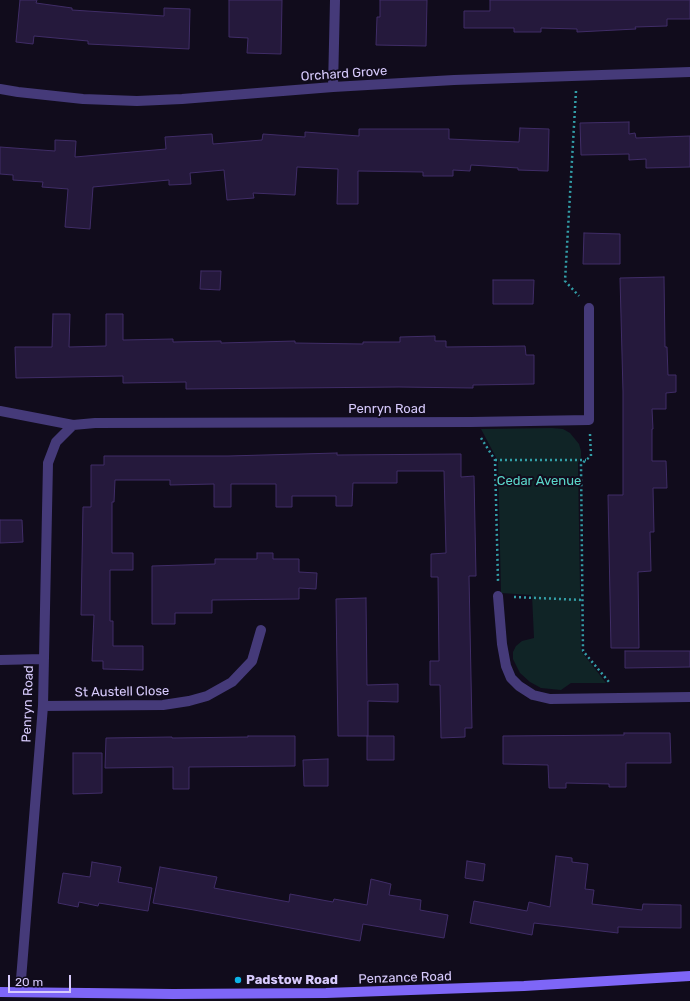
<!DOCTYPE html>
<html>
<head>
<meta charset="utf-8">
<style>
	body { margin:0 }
	#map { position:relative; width:690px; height:1001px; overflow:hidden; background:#110c1c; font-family:Rubik,sans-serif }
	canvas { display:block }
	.scale { position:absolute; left:8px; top:975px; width:63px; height:18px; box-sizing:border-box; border:2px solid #d7cafc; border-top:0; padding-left:5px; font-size:12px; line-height:14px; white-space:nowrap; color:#d7cafc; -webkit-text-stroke:3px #110c1c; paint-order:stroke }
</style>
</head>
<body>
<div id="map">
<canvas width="690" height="1001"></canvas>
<div class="scale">20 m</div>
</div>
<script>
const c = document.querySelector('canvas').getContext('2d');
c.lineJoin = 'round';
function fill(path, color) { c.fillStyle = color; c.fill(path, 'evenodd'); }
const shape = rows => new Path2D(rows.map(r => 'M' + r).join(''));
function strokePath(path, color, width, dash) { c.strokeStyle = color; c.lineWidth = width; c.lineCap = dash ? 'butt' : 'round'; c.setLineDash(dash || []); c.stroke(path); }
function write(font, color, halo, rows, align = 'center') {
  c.font = font + ' Rubik,sans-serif'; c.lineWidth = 4; c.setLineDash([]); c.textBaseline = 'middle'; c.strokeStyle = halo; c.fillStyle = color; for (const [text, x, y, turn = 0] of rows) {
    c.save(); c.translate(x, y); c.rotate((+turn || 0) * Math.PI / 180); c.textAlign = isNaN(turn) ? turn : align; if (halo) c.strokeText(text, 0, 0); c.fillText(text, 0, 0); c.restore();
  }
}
fill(shape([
	[552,428,563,429,570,433,579,444,581,451,581,457,578,463,581,651,606,683,571,683,561,690,541,688,530,682,520,673,513,659,513,652,516,646,522,641,534,638,532,595,501,593,498,461,481,429]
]), '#102426');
const building = shape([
	[20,0,37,0,36,3,72,8,72,10,164,16,164,8,190,9,189,49,88,44,88,41,34,36,33,44,16,42,20,0],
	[229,0,282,0,281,54,247,53,248,38,229,37,229,0],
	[380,0,427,0,426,46,376,45,377,17,380,17,380,0],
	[490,0,690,0,690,19,667,19,667,26,635,27,636,29,577,32,577,29,541,28,541,32,514,32,514,28,464,28,464,11,490,11,490,0],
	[629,122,629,134,635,133,636,138,690,136,690,167,646,168,646,159,629,160,629,154,581,155,580,123,629,122],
	[520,128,549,129,548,171,518,170,518,168,471,165,470,171,453,170,453,176,423,176,423,172,358,171,358,204,337,204,338,169,297,167,295,195,253,193,254,198,227,200,224,170,190,173,191,184,169,185,169,180,93,187,90,229,65,227,68,189,42,187,43,182,13,180,13,175,0,174,0,147,55,151,55,140,76,141,75,157,166,149,165,137,212,134,213,144,262,140,263,134,305,137,305,132,359,136,359,129,449,129,449,139,519,142,520,128],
	[584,233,620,234,620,264,583,264,584,233],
	[201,271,221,271,220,290,200,289,201,271],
	[664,277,665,347,667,347,668,375,676,375,676,392,666,393,666,409,652,409,653,429,652,429,652,461,666,461,667,488,653,488,654,532,650,532,651,571,638,572,639,648,611,648,608,495,623,495,623,392,620,278,664,277],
	[493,280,534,280,533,304,493,304,493,280],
	[53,314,70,314,69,347,106,346,106,314,123,314,123,340,173,339,173,342,221,341,221,343,295,341,295,343,363,344,363,342,400,342,400,337,435,336,435,341,446,341,446,347,525,346,526,355,534,355,534,384,473,385,473,388,399,387,186,389,186,382,123,383,123,376,16,378,15,347,52,347,53,314],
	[337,453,337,455,461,454,461,477,474,476,476,576,469,576,472,728,465,728,465,737,441,738,440,685,430,685,430,661,439,661,438,577,431,577,431,554,446,553,444,471,397,471,397,483,353,483,352,506,336,506,336,496,292,496,292,507,276,507,276,484,231,484,231,507,214,507,214,484,170,485,170,480,115,480,114,502,112,502,112,553,133,553,133,570,110,570,110,621,113,621,113,646,143,646,143,670,103,669,103,661,92,661,94,615,81,615,83,507,91,507,91,465,104,465,104,456,228,456,337,453],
	[0,520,22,520,23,542,0,543,0,520],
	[257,553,273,553,273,559,299,559,299,572,317,573,316,589,299,588,299,599,212,600,212,613,175,613,175,624,152,624,152,566,215,564,215,559,257,559,257,553],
	[366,598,367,685,398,684,398,702,368,701,368,736,338,736,336,599,366,598],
	[625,651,690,651,690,667,625,668,625,651],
	[624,733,670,733,671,763,626,763,626,787,609,787,609,784,566,783,566,788,549,788,548,765,503,764,503,736,624,735,624,733],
	[248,736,295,736,295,766,189,767,189,789,173,789,173,767,105,768,106,738,172,737,172,738,248,737,248,736],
	[367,736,394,736,394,760,367,760,367,736],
	[73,753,102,753,102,793,73,794,73,753],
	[328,759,328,786,304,786,303,760,328,759],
	[556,856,572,858,572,862,588,864,585,889,594,890,592,904,642,910,643,904,681,905,681,928,618,927,618,933,534,923,532,935,470,923,474,901,527,911,529,902,550,907,556,856],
	[467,861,485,864,483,881,465,878,467,861],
	[92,862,121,867,118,882,152,888,148,911,99,903,98,906,79,902,78,907,58,903,63,873,90,877,92,862],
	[160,867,217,877,214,888,289,902,290,894,333,902,334,899,367,905,371,879,391,884,389,895,421,900,420,910,448,915,444,938,363,924,360,941,194,910,153,903,160,867]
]);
fill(building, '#25193c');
strokePath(building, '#402d67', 1);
strokePath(shape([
	[576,91,565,281,579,296],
	[590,434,591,456,581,464,583,651,609,682],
	[481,438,495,460,498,581],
	[495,460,586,460],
	[514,597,583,600]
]), '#339fa8', 2.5, [2, 3]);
strokePath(shape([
	[333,87,335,0],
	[0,89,18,92,83,99,137,101,182,99,333,87,454,80,690,72],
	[0,411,73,425],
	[498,596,502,644,506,666,511,678,519,686,533,695,550,699,690,697],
	[0,660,43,659],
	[43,706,163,705,189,701,207,696,232,682,252,661,261,630],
	[20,992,43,706,48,463,56,442,73,425,95,423,471,422,589,420,589,308]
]), '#453a79', 10);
strokePath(shape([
	[0,992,173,994,326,993,524,986,690,976]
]), '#7e66f7', 10);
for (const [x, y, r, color] of [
	[238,980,4,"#0cb3e7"]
]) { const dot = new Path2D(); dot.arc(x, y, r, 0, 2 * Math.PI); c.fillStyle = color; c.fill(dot); strokePath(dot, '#110c1c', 1.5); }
write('13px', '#d7cafc', '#110c1c', [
	["Orchard Grove",344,74,-4],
	["Penryn Road",387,409],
	["St Austell Close",122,692,-1],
	["Penryn Road",28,704,-88],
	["Penzance Road",405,978,-2]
]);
write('13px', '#5bd7ca', '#110c1c', [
	["Cedar Avenue",539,481]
]);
write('bold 13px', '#d7cafc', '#110c1c', [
	["Padstow Road",246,980]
], 'left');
</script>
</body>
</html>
